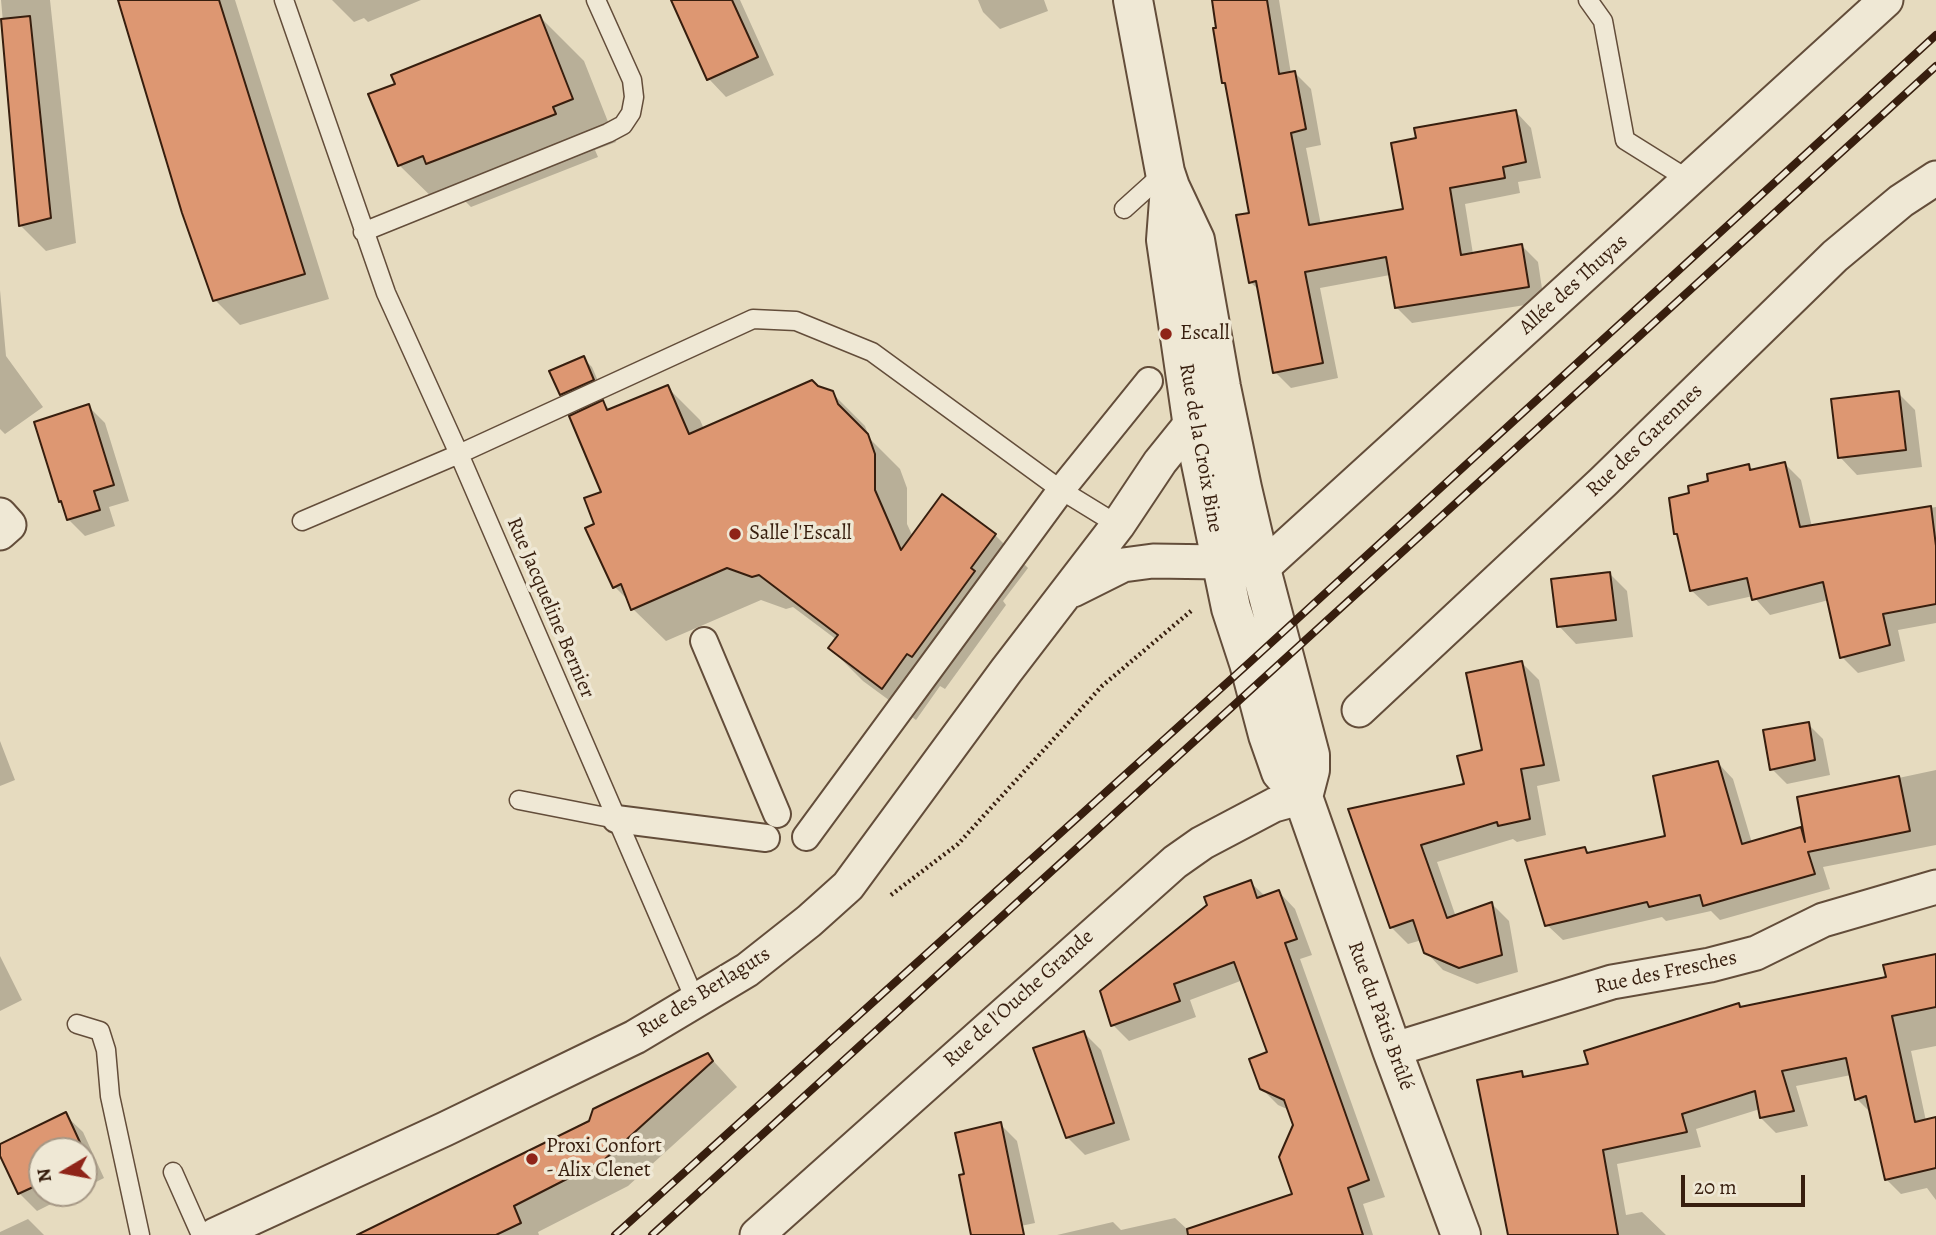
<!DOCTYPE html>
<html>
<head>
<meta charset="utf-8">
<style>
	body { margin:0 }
	#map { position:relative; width:1936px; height:1235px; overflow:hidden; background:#e6dbbf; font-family:Alegreya,serif }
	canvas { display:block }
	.north { position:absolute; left:28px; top:1137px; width:70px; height:70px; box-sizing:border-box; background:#efe8d5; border:2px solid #a59785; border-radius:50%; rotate:260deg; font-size:19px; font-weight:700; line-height:28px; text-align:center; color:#371e0e }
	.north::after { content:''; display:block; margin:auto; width:24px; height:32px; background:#8f2418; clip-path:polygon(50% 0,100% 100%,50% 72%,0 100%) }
	.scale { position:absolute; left:1681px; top:1175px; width:124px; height:32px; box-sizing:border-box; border:4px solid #371e0e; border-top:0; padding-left:9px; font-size:21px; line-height:24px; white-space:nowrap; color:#371e0e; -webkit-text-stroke:5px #efe8d5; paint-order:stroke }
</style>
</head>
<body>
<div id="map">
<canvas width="1936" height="1235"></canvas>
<div class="north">N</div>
<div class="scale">20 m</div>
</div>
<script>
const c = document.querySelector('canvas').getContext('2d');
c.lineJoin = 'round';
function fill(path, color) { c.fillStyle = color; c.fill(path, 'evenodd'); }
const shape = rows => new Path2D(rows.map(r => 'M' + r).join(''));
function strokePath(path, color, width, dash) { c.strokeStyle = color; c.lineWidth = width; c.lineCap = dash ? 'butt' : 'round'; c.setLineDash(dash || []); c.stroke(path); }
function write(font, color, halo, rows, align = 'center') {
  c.font = font + ' Alegreya,serif'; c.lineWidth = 7; c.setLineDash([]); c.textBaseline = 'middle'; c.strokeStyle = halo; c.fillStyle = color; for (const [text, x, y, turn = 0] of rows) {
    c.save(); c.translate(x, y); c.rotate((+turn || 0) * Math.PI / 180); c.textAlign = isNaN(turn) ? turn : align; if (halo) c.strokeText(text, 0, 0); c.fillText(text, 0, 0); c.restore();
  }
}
fill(shape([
	[1,0,50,0,76,243,46,251,21,226],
	[118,0,235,0,329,299,240,325,215,300],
	[332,0,421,0,368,22,364,18,354,22],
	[675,0,740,0,774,75,726,97,709,79],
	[978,0,1044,0,1048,11,1000,29,983,12],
	[1214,0,1279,0,1291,74,1295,73,1311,89,1321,145,1306,148,1321,225,1405,210,1516,112,1531,128,1541,178,1518,182,1520,193,1465,204,1473,254,1522,246,1538,262,1544,302,1412,323,1396,307,1390,275,1320,288,1338,378,1291,388,1275,372,1259,290,1250,282,1251,214,1228,87,1224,83],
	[540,17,584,61,616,142,595,150,598,157,471,207,464,200,443,208,399,165,397,85],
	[0,290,6,356,43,407,5,434,0,429],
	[583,358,592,367,601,388,570,403,561,394],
	[667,387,700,420,704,429,817,387,832,393,865,426,870,439,900,469,907,488,907,524,913,537,995,535,1028,568,1003,601,1006,605,945,689,940,686,916,720,863,681,830,648,837,640,793,607,786,609,761,600,666,641,633,609,630,602,615,587,597,525,604,493,603,402,611,411],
	[1898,393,1915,410,1922,467,1857,475,1840,457],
	[88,406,105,423,129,501,109,507,115,526,85,536,68,519,64,505,60,501],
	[1785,464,1801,480,1812,527,1936,507,1936,623,1898,630,1905,661,1858,673,1842,657,1829,600,1770,615,1753,596,1708,606,1691,590,1680,537,1676,534,1691,494,1710,482,1749,466,1754,471],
	[1610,574,1627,591,1633,637,1576,644,1559,626],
	[1522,663,1539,680,1560,781,1537,786,1546,835,1517,842,1513,839,1437,862,1456,917,1492,904,1509,921,1518,972,1477,984,1443,970,1426,952,1422,940,1408,944,1391,927,1350,810,1466,786,1484,752],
	[1808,724,1823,739,1830,775,1787,784,1772,769],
	[0,741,15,780,0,786],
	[1718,763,1733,779,1752,843,1800,829,1806,834,1800,799,1936,770,1936,845,1823,867,1830,889,1720,920,1711,911,1666,921,1662,917,1563,940,1547,925,1585,849,1590,854,1667,837],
	[1250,882,1266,897,1279,892,1295,909,1312,955,1300,959,1385,1197,1363,1204,1373,1235,1057,1235,1113,1222,1121,1230,1175,1218,1188,1230,1294,1195,1295,1125,1289,1110,1278,1105,1261,1088,1269,1053,1243,980,1190,1000,1196,1017,1129,1041,1113,1025],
	[0,956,22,1000,0,1011],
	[1936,956,1936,1046,1911,1051,1926,1121,1936,1119,1936,1200,1927,1188,1901,1194,1886,1179,1872,1114,1857,1099,1851,1075,1796,1086,1808,1126,1776,1133,1761,1118,1760,1109,1696,1129,1701,1147,1617,1164,1626,1215,1642,1212,1666,1235,1515,1235,1521,1072,1527,1078,1591,1065,1738,1005,1742,1009,1888,978],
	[1084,1033,1101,1050,1130,1140,1085,1155,1067,1137],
	[708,1055,737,1087,628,1186,538,1232,539,1235,361,1235,590,1123],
	[65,1115,83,1132,104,1178,84,1188,84,1151,42,1151,42,1193,73,1193,37,1211,19,1193,0,1152,0,1146],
	[1000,1124,1017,1141,1035,1223,987,1233,966,1175],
	[28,1219,44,1235,0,1235,0,1232]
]), '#0003');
const building = shape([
	[118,0,219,0,305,274,213,301,182,213,118,0],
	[671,0,732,0,758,57,707,80,671,0],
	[1212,0,1267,0,1279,74,1295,71,1306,129,1291,133,1309,225,1403,209,1391,143,1416,138,1414,128,1516,110,1526,162,1503,167,1505,178,1450,188,1461,255,1522,244,1529,287,1395,308,1386,257,1305,272,1323,363,1273,373,1256,281,1249,283,1236,215,1249,213,1225,83,1222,83,1213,28,1216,28,1212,0],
	[540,15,573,99,553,107,556,114,426,164,423,156,398,166,368,94,395,84,391,75,540,15],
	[30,16,51,218,19,226,1,19,30,16],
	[584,356,594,380,560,395,549,371,584,356],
	[812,380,818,386,833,391,838,404,868,434,875,454,875,490,901,550,942,494,996,534,971,568,975,571,912,657,907,654,882,689,828,648,838,635,759,575,752,577,727,568,631,610,621,584,613,588,585,528,594,524,584,498,601,492,569,416,603,400,607,410,668,385,689,434,812,380],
	[1899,391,1906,450,1838,458,1831,399,1899,391],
	[89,404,114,485,94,491,100,510,67,520,61,501,59,502,34,422,89,404],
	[1785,462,1800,527,1931,506,1936,546,1936,604,1883,614,1890,645,1840,658,1823,582,1752,600,1747,578,1690,591,1677,534,1674,534,1669,498,1689,493,1688,486,1708,481,1707,474,1749,464,1750,470,1785,462],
	[1610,572,1616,620,1557,627,1551,579,1610,572],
	[1522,661,1544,765,1521,769,1530,819,1498,826,1497,822,1421,845,1447,918,1492,902,1502,955,1459,968,1424,953,1413,920,1390,928,1348,809,1464,784,1457,756,1482,750,1466,673,1522,661],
	[1809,722,1815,760,1770,770,1763,730,1809,722],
	[1718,761,1742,844,1801,827,1805,842,1797,797,1899,776,1910,831,1808,852,1815,874,1703,906,1700,895,1649,907,1647,902,1545,926,1525,860,1585,847,1587,853,1665,836,1653,776,1718,761],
	[1251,880,1257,898,1279,890,1297,939,1285,943,1369,1180,1348,1188,1363,1235,1188,1235,1187,1229,1292,1194,1279,1157,1293,1125,1284,1100,1260,1089,1249,1059,1267,1052,1234,962,1174,984,1180,1001,1111,1026,1100,991,1207,905,1204,897,1251,880],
	[1936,954,1936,1007,1892,1016,1915,1122,1936,1117,1936,1168,1885,1180,1866,1096,1855,1100,1846,1058,1782,1071,1794,1111,1760,1118,1755,1091,1682,1114,1687,1132,1603,1150,1618,1235,1508,1235,1477,1080,1522,1071,1523,1077,1588,1064,1584,1051,1739,1003,1740,1007,1886,977,1883,965,1936,954],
	[1084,1031,1114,1123,1066,1138,1033,1048,1084,1031],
	[708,1053,713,1061,604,1160,514,1206,521,1223,496,1235,357,1235,589,1121,593,1109,708,1053],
	[66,1112,84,1151,42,1151,42,1183,18,1194,0,1156,0,1144,66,1112],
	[1001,1122,1024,1235,971,1235,959,1175,964,1174,955,1133,1001,1122]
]);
fill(building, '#dd9772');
strokePath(building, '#371e0e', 2);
const service = shape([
	[284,0,386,293,459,454,696,1002],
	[1588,0,1603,21,1625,140,1689,180],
	[1124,209,1165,172],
	[363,232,608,133,623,125,631,113,634,97,632,80,596,0],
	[302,521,459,454,753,319,796,321,872,352,1061,490,1118,525],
	[519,800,616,819],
	[77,1024,100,1031,106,1050,110,1096,140,1235],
	[173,1172,201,1235]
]);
const pedestrian = shape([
	[704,641,777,814],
	[616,819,766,838],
	[806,837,1061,490,1149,381]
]);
const minor = shape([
	[0,515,9,525,0,533],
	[1261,569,1886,0],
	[1073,590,1123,565,1153,561,1221,562],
	[1359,710,1603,482,1835,256,1901,201,1936,178],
	[1392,1050,1612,982,1710,965,1756,953,1823,920,1936,887],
	[215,1235,445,1129,635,1037,747,970,809,921,848,886,1006,671,1118,525,1160,462,1206,405],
	[757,1235,1175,862,1202,843,1274,805,1303,797]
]);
const tertiary = shape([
	[1133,0,1165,172,1170,187,1195,240,1221,387,1242,488,1261,569,1310,755,1310,770,1303,797],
	[1170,187,1166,240,1192,420,1231,608,1249,663,1268,735,1281,772,1303,797,1392,1050,1461,1235]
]);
strokePath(service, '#634d3a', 21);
strokePath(pedestrian, '#634d3a', 30);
strokePath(minor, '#634d3a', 37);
strokePath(tertiary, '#634d3a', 42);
strokePath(shape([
	[891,895,958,844,1102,686,1191,611]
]), '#371e0e', 4.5, [2, 3.5]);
strokePath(service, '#efe8d5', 18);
strokePath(pedestrian, '#efe8d5', 26);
strokePath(minor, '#efe8d5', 33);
strokePath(tertiary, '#efe8d5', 38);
const rail = shape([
	[615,1235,1249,663,1936,35],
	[652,1235,1936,66]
]);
strokePath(rail, '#371e0e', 8);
strokePath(rail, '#efe8d5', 5, [16]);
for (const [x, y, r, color] of [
	[1166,334,7,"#8f2418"],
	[735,534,7,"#8f2418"],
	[532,1159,7,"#8f2418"]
]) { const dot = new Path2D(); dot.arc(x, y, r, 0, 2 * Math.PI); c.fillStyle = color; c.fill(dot); strokePath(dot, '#efe8d5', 2.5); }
write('21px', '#371e0e', '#efe8d5', [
	["Allée des Thuyas",1574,285,-42],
	["Rue des Garennes",1645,441,-44],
	["Rue de la Croix Bine",1200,448,80],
	["Rue Jacqueline Bernier",550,608,67],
	["Rue des Fresches",1666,973,-12],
	["Rue des Berlaguts",704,993,-32],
	["Rue de l'Ouche Grande",1019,999,-42],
	["Rue du Pâtis Brûlé",1380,1016,70]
]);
write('21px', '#371e0e', '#efe8d5', [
	["Escall",1180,334],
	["Salle l'Escall",749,534],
	["Proxi Confort",546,1147],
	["- Alix Clenet",546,1171]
], 'left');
</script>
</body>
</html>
